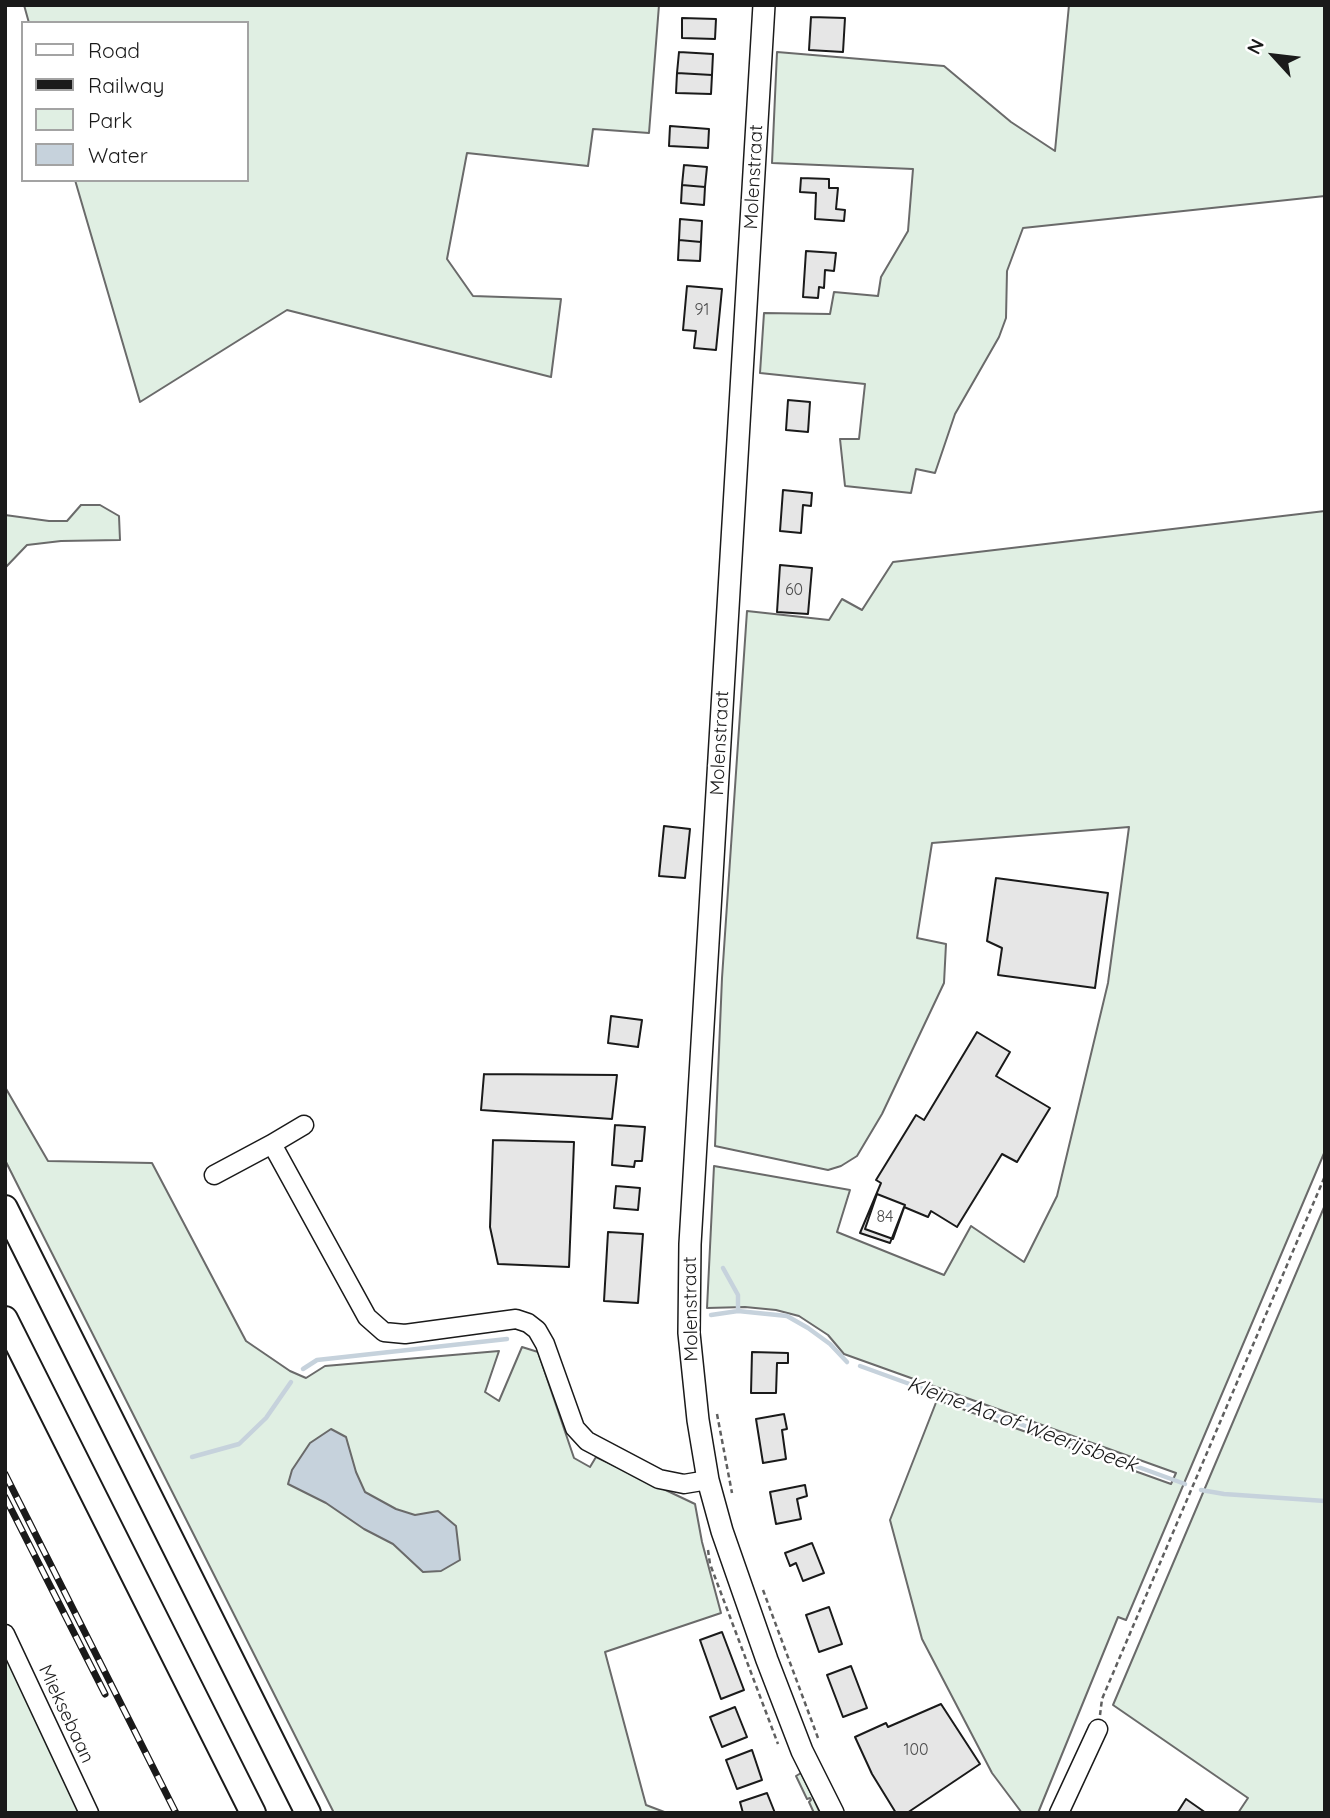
<!DOCTYPE html>
<html>
<head>
<meta charset="utf-8">
<style>
	body { margin:0 }
	#map { position:relative; width:1330px; height:1818px; overflow:hidden; background:#fff; font-family:Quicksand,sans-serif }
	canvas { display:block }
	.frame { position:absolute; inset:0; border:7px solid #1a1a1a; pointer-events:none }
	.legend { position:absolute; left:21px; top:21px; width:228px; height:161px; box-sizing:border-box; background:#fff; border:2px solid #a3a3a3; margin:0; padding:9px 12px; list-style:none; font-size:21px; color:#1a1a1a }
	.legend li { display:flex; align-items:center; gap:14px; height:35px }
	.legend b { width:35px; border:2px solid #a3a3a3 }
	.north { position:absolute; left:1239px; top:21px; width:70px; height:70px; -webkit-text-stroke:5px #fff; paint-order:stroke; rotate:297deg; font-size:19px; font-weight:700; line-height:28px; text-align:center; color:#1a1a1a }
	.north::after { content:''; display:block; margin:auto; width:24px; height:32px; background:#1a1a1a; clip-path:polygon(50% 0,100% 100%,50% 72%,0 100%) }
</style>
</head>
<body>
<div id="map">
<canvas width="1330" height="1818"></canvas>
<div class="frame"></div>
<ul class="legend">
<li><b style="height:9px;background:#fff"></b>Road</li>
<li><b style="height:9px;background:#1a1a1a"></b>Railway</li>
<li><b style="height:19px;background:#e0efe3"></b>Park</li>
<li><b style="height:19px;background:#c6d2dc"></b>Water</li>
</ul>
<div class="north">N</div>
</div>
<script>
const c = document.querySelector('canvas').getContext('2d');
c.lineJoin = 'round';
function fill(path, color) { c.fillStyle = color; c.fill(path, 'evenodd'); }
const shape = rows => new Path2D(rows.map(r => 'M' + r).join(''));
function strokePath(path, color, width, dash) { c.strokeStyle = color; c.lineWidth = width; c.lineCap = dash ? 'butt' : 'round'; c.setLineDash(dash || []); c.stroke(path); }
function write(font, color, halo, rows, align = 'center') {
  c.font = font + ' Quicksand,sans-serif'; c.lineWidth = 5; c.setLineDash([]); c.textBaseline = 'middle'; c.strokeStyle = halo; c.fillStyle = color; for (const [text, x, y, turn = 0] of rows) {
    c.save(); c.translate(x, y); c.rotate((+turn || 0) * Math.PI / 180); c.textAlign = isNaN(turn) ? turn : align; if (halo) c.strokeText(text, 0, 0); c.fillText(text, 0, 0); c.restore();
  }
}
const green = shape([
	[24,5,659,5,649,133,593,129,588,166,467,153,447,259,473,296,561,299,551,377,287,310,140,402,75,180,247,180,247,23,29,23,24,5],
	[1069,5,1325,5,1325,196,1023,228,1007,271,1006,318,999,337,955,414,935,473,916,469,911,493,845,486,840,439,859,439,865,384,760,373,764,313,830,314,834,292,878,296,881,277,908,231,913,169,772,163,777,52,944,66,1011,122,1055,151,1069,5],
	[81,505,100,505,119,516,120,540,61,541,27,545,5,568,5,515,49,521,67,521,81,505],
	[1325,511,1325,1151,1126,1620,1118,1617,1038,1813,1022,1813,992,1773,922,1639,890,1520,937,1400,1171,1484,1176,1473,844,1354,828,1335,799,1316,776,1310,745,1307,707,1308,714,1166,850,1190,837,1232,944,1275,971,1226,1024,1262,1057,1196,1108,983,1129,827,932,843,917,938,946,944,944,983,882,1114,857,1156,841,1166,828,1170,715,1146,722,978,747,611,829,620,842,599,862,610,893,562,1325,511],
	[5,1087,48,1161,152,1163,246,1341,290,1371,306,1378,325,1366,499,1351,485,1392,499,1401,522,1347,538,1352,574,1458,590,1467,596,1457,695,1504,702,1542,721,1613,605,1652,646,1805,667,1813,334,1813,5,1160,5,1087],
	[1325,1205,1325,1813,1238,1813,1248,1798,1113,1705,1325,1205],
	[5,1654,80,1813,5,1813,5,1654],
	[801,1773,811,1793,820,1813,814,1813,809,1802,811,1800,810,1798,807,1799,796,1776,801,1773]
]);
fill(green, '#e0efe3');
strokePath(green, '#6a6a6a', 2);
const water = shape([
	[331,1429,346,1437,356,1472,365,1492,396,1509,415,1515,438,1511,456,1526,460,1560,441,1571,423,1572,393,1544,364,1529,326,1503,288,1484,292,1470,310,1443,331,1429]
]);
fill(water, '#c6d2dc');
strokePath(water, '#6a6a6a', 2);
strokePath(shape([
	[723,1268,738,1295,738,1311],
	[711,1315,738,1311,787,1316,808,1328,830,1344,847,1362],
	[860,1366,1185,1484],
	[303,1369,317,1360,507,1339],
	[192,1457,239,1444,266,1418,291,1382],
	[1201,1490,1224,1494,1325,1501]
]), '#c6d2dc', 4.5);
const building = shape([
	[811,17,845,18,843,52,809,50,811,17],
	[682,18,716,19,715,39,682,38,682,18],
	[679,52,713,54,712,75,677,73,679,52],
	[677,73,712,75,711,94,676,93,677,73],
	[670,126,709,129,708,148,669,146,670,126],
	[684,165,707,167,705,187,682,185,684,165],
	[801,178,829,179,829,188,838,188,836,209,845,210,844,221,815,219,816,193,800,192,801,178],
	[682,185,705,187,704,205,681,203,682,185],
	[680,219,702,221,701,242,679,240,680,219],
	[679,240,701,242,700,261,678,260,679,240],
	[806,251,836,253,834,271,825,270,824,288,819,287,818,298,803,297,806,251],
	[687,286,722,289,716,350,694,348,696,331,683,330,687,286],
	[788,400,810,402,808,432,786,430,788,400],
	[783,490,812,493,811,506,803,505,801,533,780,531,783,490],
	[780,565,812,568,808,614,777,612,780,565],
	[664,826,690,829,685,878,659,876,664,826],
	[996,878,1108,893,1095,988,998,975,1002,948,987,941,996,878],
	[611,1016,642,1020,638,1047,608,1043,611,1016],
	[977,1032,1010,1052,996,1076,1050,1108,1017,1162,1002,1154,957,1227,931,1211,928,1217,904,1207,890,1243,860,1233,881,1183,876,1180,916,1115,924,1120,977,1032],
	[484,1074,617,1075,612,1119,481,1110,484,1074],
	[615,1125,645,1127,642,1161,635,1161,634,1167,612,1165,615,1125],
	[493,1140,574,1142,569,1267,498,1264,490,1227,493,1140],
	[616,1186,640,1188,638,1210,614,1208,616,1186],
	[877,1194,905,1205,893,1239,865,1229,877,1194],
	[608,1232,643,1234,638,1303,604,1301,608,1232],
	[752,1352,788,1353,788,1363,777,1363,776,1393,751,1393,752,1352],
	[784,1414,787,1429,782,1430,786,1459,763,1463,756,1419,784,1414],
	[805,1485,807,1496,797,1499,801,1519,776,1524,770,1492,805,1485],
	[812,1543,824,1573,803,1581,796,1563,790,1566,785,1553,812,1543],
	[829,1607,842,1644,819,1652,806,1615,829,1607],
	[722,1632,744,1690,721,1699,700,1640,722,1632],
	[851,1666,867,1708,843,1717,827,1675,851,1666],
	[941,1704,980,1764,907,1813,896,1813,872,1774,855,1737,886,1723,888,1727,941,1704],
	[735,1707,747,1737,722,1747,710,1717,735,1707],
	[752,1750,762,1780,737,1789,726,1760,752,1750],
	[767,1793,775,1813,743,1813,740,1802,767,1793],
	[1186,1799,1206,1813,1177,1813,1186,1799]
]);
fill(building, '#e6e6e6');
strokePath(building, '#1a1a1a', 2);
const minor = shape([
	[272,1144,304,1125],
	[214,1175,272,1144,367,1317,384,1332,405,1334,516,1319,528,1323,537,1330,545,1344,575,1428,587,1441,659,1479,684,1484,708,1480],
	[5,1634,89,1813],
	[1059,1813,1098,1729]
]);
const major = shape([
	[764,5,690,1244,689,1333,698,1420,708,1480,722,1531,767,1660,802,1751,833,1813]
]);
const highway = shape([
	[5,1208,308,1813],
	[5,1319,253,1813]
]);
strokePath(minor, '#1a1a1a', 21);
strokePath(major, '#1a1a1a', 24);
strokePath(highway, '#1a1a1a', 28);
strokePath(shape([
	[717,1414,732,1493],
	[708,1550,710,1564,778,1744],
	[763,1590,818,1738],
	[1100,1715,1102,1699,1325,1176]
]), '#5f5f5f', 2.5, [5, 3.5]);
strokePath(minor, '#fff', 18);
strokePath(major, '#fff', 21);
strokePath(highway, '#fff', 24);
const rail = shape([
	[5,1474,176,1813],
	[5,1497,105,1694]
]);
strokePath(rail, '#1a1a1a', 7);
strokePath(rail, '#fff', 4.5, [13]);
write('16px', '#4d4d4d', null, [
	["91",702,310],
	["60",794,590],
	["84",885,1217],
	["100",916,1750]
]);
write('19px', '#1a1a1a', '#fff', [
	["Molenstraat",754,177,-87],
	["Molenstraat",720,743,-87],
	["Molenstraat",691,1309,-91],
	["Mieksebaan",66,1714,65]
]);
write('italic 21px', '#1a1a1a', '#fff', [
	["Kleine Aa of Weerijsbeek",1022,1425,20]
]);
</script>
</body>
</html>
